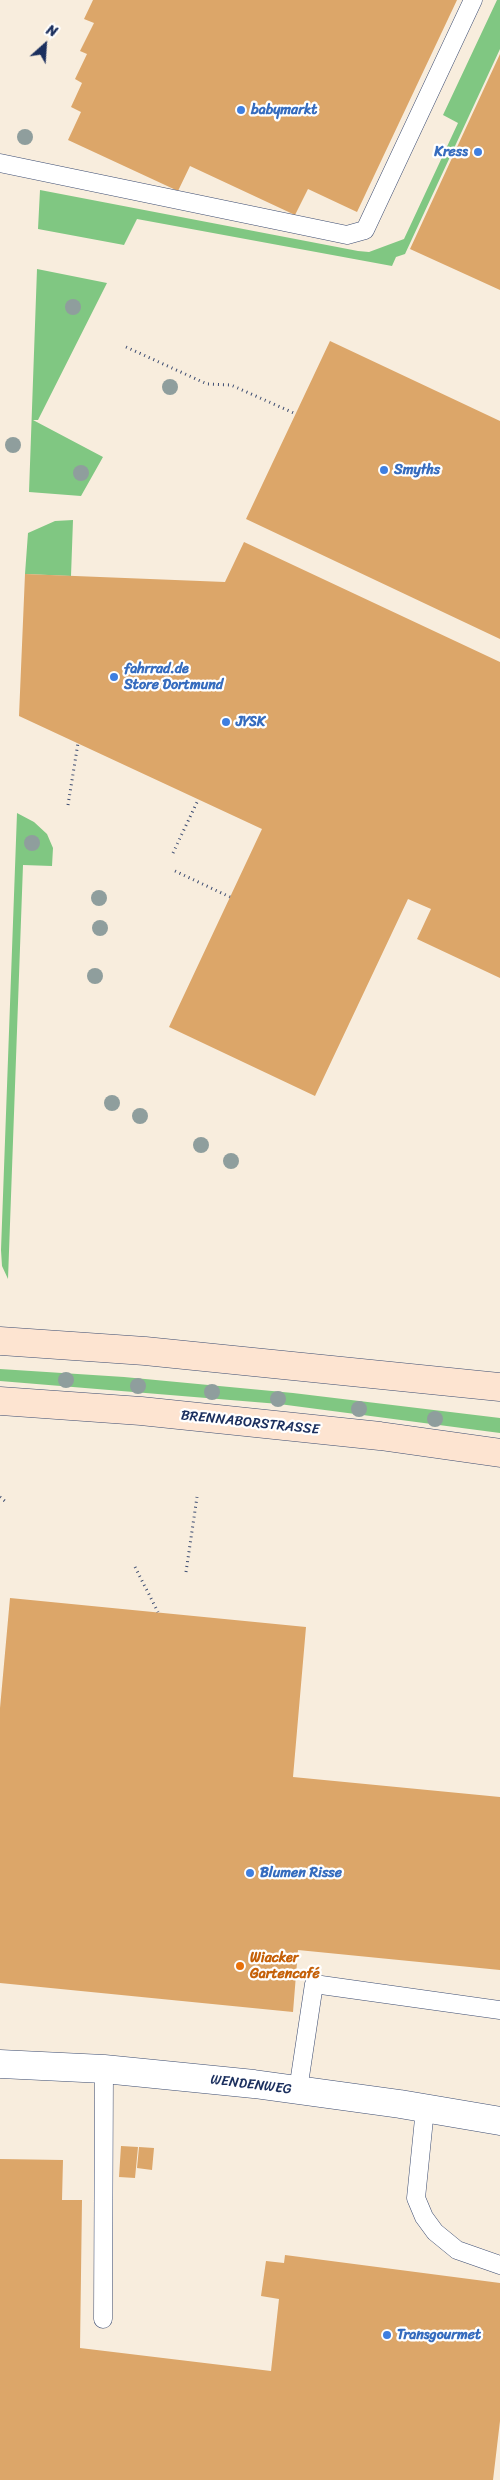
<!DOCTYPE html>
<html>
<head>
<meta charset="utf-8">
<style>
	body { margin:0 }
	#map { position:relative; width:500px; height:2480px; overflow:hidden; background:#f8eddd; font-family:Sriracha,sans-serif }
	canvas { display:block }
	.north { position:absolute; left:20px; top:20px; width:50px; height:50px; -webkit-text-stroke:4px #fff; paint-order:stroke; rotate:26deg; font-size:14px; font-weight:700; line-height:20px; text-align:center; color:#1b2f5e }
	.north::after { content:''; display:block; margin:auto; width:18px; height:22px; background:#1b2f5e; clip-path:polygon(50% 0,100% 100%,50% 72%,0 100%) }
</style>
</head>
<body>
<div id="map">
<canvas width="500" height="2480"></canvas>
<div class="north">N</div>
</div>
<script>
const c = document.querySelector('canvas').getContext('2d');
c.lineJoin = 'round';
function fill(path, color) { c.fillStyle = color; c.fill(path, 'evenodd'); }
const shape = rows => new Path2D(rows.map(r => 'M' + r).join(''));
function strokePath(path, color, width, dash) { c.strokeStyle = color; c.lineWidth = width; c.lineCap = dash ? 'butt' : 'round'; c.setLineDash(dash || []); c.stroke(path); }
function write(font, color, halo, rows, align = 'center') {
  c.font = font + ' Sriracha,sans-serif'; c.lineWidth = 4.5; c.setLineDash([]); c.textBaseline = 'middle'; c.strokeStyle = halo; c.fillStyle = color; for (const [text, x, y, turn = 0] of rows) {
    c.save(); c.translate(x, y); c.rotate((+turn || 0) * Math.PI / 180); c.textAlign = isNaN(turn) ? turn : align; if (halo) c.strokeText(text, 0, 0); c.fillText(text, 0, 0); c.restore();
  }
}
fill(shape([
	[497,0,500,0,500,49,405,254,396,257,392,266,137,219,124,245,38,229,40,190,358,251,369,252,404,239,458,123,443,115],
	[37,269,107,283,38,420,33,420,103,457,81,496,29,492],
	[73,520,71,576,25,574,28,533,55,521],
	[17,813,34,822,47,834,53,848,52,866,23,865,8,1279,2,1266,1,1250],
	[0,1369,124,1377,293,1393,500,1418,500,1433,279,1404,0,1381]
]), '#80c782');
fill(shape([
	[93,0,457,0,357,212,308,189,295,215,190,166,178,191,68,140,81,112,71,107,82,83,75,79,87,54,80,51,94,23,84,19],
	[500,54,500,290,410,249],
	[330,341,500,421,500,639,246,519],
	[244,542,500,662,500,978,417,939,431,909,408,899,315,1096,169,1027,262,829,19,716,25,574,225,582],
	[10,1598,306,1627,293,1777,500,1797,500,1970,298,1950,293,2012,0,1983,0,1708],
	[121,2146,138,2147,135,2178,119,2177],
	[139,2147,154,2148,152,2170,137,2168],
	[0,2159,63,2160,62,2200,82,2200,80,2348,271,2371,279,2299,261,2296,266,2261,284,2263,285,2255,500,2283,500,2421,493,2480,0,2480]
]), '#dca669');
const lane = shape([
	[0,163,347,235,365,230,473,0],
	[298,2090,314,1984,500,2010],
	[425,2109,416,2198,424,2217,435,2232,457,2250,500,2265],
	[103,2319,104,2069]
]);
const street = shape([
	[0,2064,104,2069,254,2084,400,2104,500,2121]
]);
const secondary = shape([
	[0,1341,145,1351,500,1387],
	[0,1401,141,1411,380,1436,500,1453]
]);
strokePath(lane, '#3c4c71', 19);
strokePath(street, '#3c4c71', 29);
strokePath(secondary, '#3c4c71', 29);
strokePath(shape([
	[126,347,207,384,231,385,296,414],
	[68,805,78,743],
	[173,853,198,800],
	[175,871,230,897],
	[0,1497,6,1502],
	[135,1567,158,1612],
	[186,1572,197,1497]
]), '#3c4c71', 3, [1, 4]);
strokePath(lane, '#fff', 18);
strokePath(street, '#fff', 28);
strokePath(secondary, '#fde4d1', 28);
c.fillStyle = '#8f9e9d';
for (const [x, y] of [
	[25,137],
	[73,307],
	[170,387],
	[13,445],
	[81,473],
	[32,843],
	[99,898],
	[100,928],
	[95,976],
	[112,1103],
	[140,1116],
	[201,1145],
	[231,1161],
	[66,1380],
	[138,1386],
	[212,1392],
	[278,1399],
	[359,1409],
	[435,1419]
]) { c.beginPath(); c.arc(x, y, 8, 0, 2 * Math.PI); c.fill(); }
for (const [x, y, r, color] of [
	[241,110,5,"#3f7fe0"],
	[478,152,5,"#3f7fe0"],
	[384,470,5,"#3f7fe0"],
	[114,677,5,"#3f7fe0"],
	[226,722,5,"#3f7fe0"],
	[250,1873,5,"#3f7fe0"],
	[240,1966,5,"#e8710a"],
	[387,2335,5,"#3f7fe0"]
]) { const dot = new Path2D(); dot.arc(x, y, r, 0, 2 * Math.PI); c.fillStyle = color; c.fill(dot); strokePath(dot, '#fff', 2); }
write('bold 14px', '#366cbe', '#fff', [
	["babymarkt",251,110],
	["Kress",468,152,"right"],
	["Smyths",394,470],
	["fahrrad.de",124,669],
	["Store Dortmund",124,685],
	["JYSK",236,722],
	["Blumen Risse",260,1873],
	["Transgourmet",397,2335]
], 'left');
write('14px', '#1b2f5e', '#fff', [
	["BRENNABORSTRASSE",250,1423,6],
	["WENDENWEG",251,2085,7]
]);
write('bold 14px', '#c56008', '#fff', [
	["Wiacker",250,1958],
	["Gartencafé",250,1974]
], 'left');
</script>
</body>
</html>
